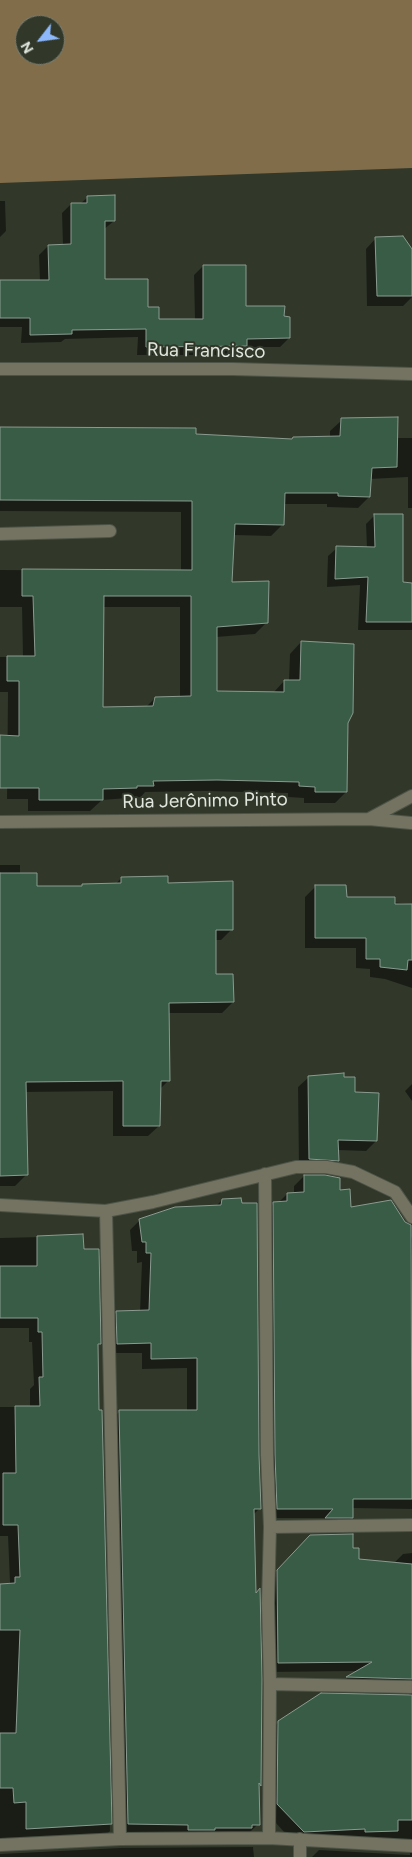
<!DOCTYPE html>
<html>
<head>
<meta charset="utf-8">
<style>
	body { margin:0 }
	#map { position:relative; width:412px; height:1857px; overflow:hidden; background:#31382a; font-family:Figtree,sans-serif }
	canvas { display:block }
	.north { position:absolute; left:15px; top:15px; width:50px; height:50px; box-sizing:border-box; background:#31382a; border:1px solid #787e72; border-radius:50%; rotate:240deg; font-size:14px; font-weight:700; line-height:20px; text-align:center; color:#e2e7de }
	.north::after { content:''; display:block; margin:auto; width:18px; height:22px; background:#8db9fc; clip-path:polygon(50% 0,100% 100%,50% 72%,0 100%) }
</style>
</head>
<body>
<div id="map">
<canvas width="412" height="1857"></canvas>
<div class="north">N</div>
</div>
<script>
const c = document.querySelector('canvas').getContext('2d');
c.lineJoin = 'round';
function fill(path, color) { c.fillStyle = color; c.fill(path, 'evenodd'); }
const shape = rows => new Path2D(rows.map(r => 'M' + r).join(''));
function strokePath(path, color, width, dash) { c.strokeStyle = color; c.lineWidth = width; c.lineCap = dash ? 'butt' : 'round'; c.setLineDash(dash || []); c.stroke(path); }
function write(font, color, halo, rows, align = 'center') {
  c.font = font + ' Figtree,sans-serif'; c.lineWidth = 4; c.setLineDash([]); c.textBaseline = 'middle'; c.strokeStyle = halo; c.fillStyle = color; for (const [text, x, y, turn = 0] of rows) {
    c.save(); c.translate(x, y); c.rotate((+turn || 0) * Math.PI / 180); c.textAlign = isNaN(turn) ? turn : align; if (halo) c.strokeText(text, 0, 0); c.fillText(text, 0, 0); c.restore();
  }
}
fill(shape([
	[0,0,412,0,412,168,0,183],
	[25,25,55,25,55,55,25,55]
]), '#826d4a');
fill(shape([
	[88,197,114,221,103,230,103,280,147,308,158,321,195,320,194,275,203,266,245,308,282,317,289,338,280,347,244,347,237,355,137,355,138,337,65,339,61,342,21,343,22,327,0,327,0,281,40,281,39,255,48,246,63,246,62,213,71,204,80,204],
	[0,201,5,201,6,231,0,237],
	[376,238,412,252,412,297,403,306,367,306,366,249],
	[342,420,396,438,412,438,412,508,408,508,408,477,370,479,369,497,358,508,327,507,327,504,283,504,283,524,271,536,233,535,231,583,267,622,255,634,216,637,216,692,273,693,284,681,289,681,290,654,301,642,347,723,346,792,335,803,304,803,304,798,288,797,288,793,205,791,145,792,141,797,102,800,90,811,28,811,28,799,7,799,8,692,0,692,0,657,23,657,22,607,0,607,0,570,181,571,181,512,0,511,0,428,291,440,330,437,330,431],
	[103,607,180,607,180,698,155,698,146,707,102,708],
	[374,516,401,585,412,585,412,630,358,630,360,585,327,587,328,556,337,548,367,548,366,524],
	[0,865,20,865,20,874,36,887,80,887,82,885,115,885,121,878,167,884,232,929,221,940,214,940,215,975,233,1002,222,1013,168,1013,169,1080,160,1089,159,1126,148,1136,113,1136,113,1091,25,1092,26,1175,15,1186,0,1186],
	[315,887,346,898,412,904,412,988,385,979,370,977,370,969,356,968,356,948,305,948,305,897],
	[309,1077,343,1078,354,1093,376,1141,366,1151,337,1150,338,1161,328,1171,299,1169,298,1087],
	[412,1084,412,1101,405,1091],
	[304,1176,339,1191,350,1209,390,1201,407,1225,412,1239,412,1509,352,1508,352,1517,342,1527,317,1528,326,1518,268,1518,264,1213,274,1203,278,1203,287,1194,294,1193,294,1186],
	[222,1200,258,1455,260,1508,253,1515,255,1595,260,1679,260,1785,258,1788,258,1824,248,1834,118,1840,109,1422,119,1412,187,1412,187,1368,142,1369,142,1353,108,1353,107,1322,117,1312,140,1312,142,1262,137,1263,137,1251,132,1251,130,1230,140,1220,216,1206],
	[82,1236,82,1251,100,1344,97,1346,98,1412,101,1412,110,1831,100,1841,0,1846,0,1584,9,1585,10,1583,8,1536,0,1536,0,1407,30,1407,30,1389,34,1385,32,1342,29,1342,29,1328,0,1328,0,1238],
	[300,1546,352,1549,358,1561,393,1564,403,1554,412,1553,412,1857,312,1857,319,1850,410,1855,410,1853,402,1847,292,1841,268,1814,268,1732,279,1722,410,1696,407,1690,338,1687,347,1678,359,1671,268,1672,267,1581],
	[253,1847,254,1857,0,1857,0,1854,120,1848]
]), '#0007');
const building = shape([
	[115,195,115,221,105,221,105,279,148,279,148,307,159,307,159,319,203,319,203,265,246,265,246,306,285,306,284,316,290,317,290,338,247,339,247,346,146,347,146,329,72,330,72,334,30,335,30,318,0,318,0,280,49,280,48,245,71,244,71,203,87,203,87,196,115,195],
	[403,236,412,249,412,296,377,296,375,237,403,236],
	[398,417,397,467,372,468,370,497,338,496,338,493,285,493,284,525,235,524,232,582,269,581,268,623,217,627,217,691,284,692,284,680,300,680,301,641,354,644,353,713,348,723,347,792,315,792,315,787,299,786,299,782,217,780,153,781,154,786,137,786,137,788,103,789,103,800,39,800,39,788,0,788,0,735,19,736,19,681,7,681,7,656,35,656,33,596,22,596,22,569,192,570,192,501,0,500,0,427,196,428,196,434,292,439,293,437,340,436,341,418,398,417],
	[104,596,191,596,191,696,155,697,153,706,103,707,104,596],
	[374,514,403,514,403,582,412,583,412,622,366,622,368,577,335,579,336,546,375,547,374,514],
	[0,873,37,873,37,886,82,886,82,884,121,883,121,877,168,876,168,883,233,881,233,930,216,930,216,974,233,974,234,1002,169,1003,170,1081,161,1081,160,1126,123,1126,123,1081,26,1082,28,1175,0,1176,0,873],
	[315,885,346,885,347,897,395,897,395,904,412,904,412,960,408,960,407,970,380,967,380,959,366,959,366,938,315,938,315,885],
	[344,1073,344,1077,355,1077,355,1092,379,1093,377,1141,338,1140,339,1161,309,1159,308,1076,344,1073],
	[304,1175,325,1175,340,1178,340,1190,350,1189,351,1207,391,1200,405,1222,411,1225,412,1499,353,1499,353,1518,325,1518,333,1509,277,1509,275,1455,273,1202,287,1201,287,1193,304,1192,304,1175],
	[241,1198,242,1203,257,1203,259,1455,261,1509,254,1509,256,1593,260,1588,262,1679,261,1786,259,1783,260,1825,252,1825,252,1828,215,1828,215,1830,188,1830,188,1825,128,1824,119,1410,197,1410,197,1358,151,1359,151,1343,117,1344,116,1311,149,1310,151,1253,146,1253,146,1242,142,1242,139,1219,175,1207,221,1205,222,1199,241,1198],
	[83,1234,84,1249,99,1249,101,1344,98,1344,99,1410,102,1410,112,1824,26,1829,26,1802,14,1803,13,1788,0,1788,0,1733,16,1733,20,1630,0,1630,0,1584,15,1583,15,1577,20,1577,18,1525,3,1525,3,1473,16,1473,15,1406,40,1406,39,1377,43,1377,42,1332,38,1332,38,1318,0,1318,0,1266,37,1266,37,1236,83,1234],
	[353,1534,353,1548,359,1548,359,1559,412,1564,412,1679,346,1677,372,1662,278,1663,277,1570,310,1535,353,1534],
	[321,1693,412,1695,412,1820,398,1820,398,1831,365,1832,365,1829,304,1832,277,1804,278,1721,321,1693]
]);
fill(building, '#385c46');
strokePath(building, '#8a9b8f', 1);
const minor = shape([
	[0,369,233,369,412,374],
	[0,534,110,531],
	[369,819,412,796],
	[0,822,369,819,411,823],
	[265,1174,267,1455,270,1527,268,1603,270,1684,269,1838],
	[0,1205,106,1211,153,1202,296,1167,326,1167,353,1172,395,1192,412,1217],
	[106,1211,120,1839],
	[270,1527,412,1525],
	[270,1684,412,1687],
	[300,1839,300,1857],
	[0,1845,120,1839,269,1838,412,1846]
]);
strokePath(minor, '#4d5447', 14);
strokePath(minor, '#747362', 12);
write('19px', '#e2e7de', '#31382a', [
	["Rua Francisco",206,351,1],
	["Rua Jerônimo Pinto",205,801,-1]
]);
</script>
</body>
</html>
